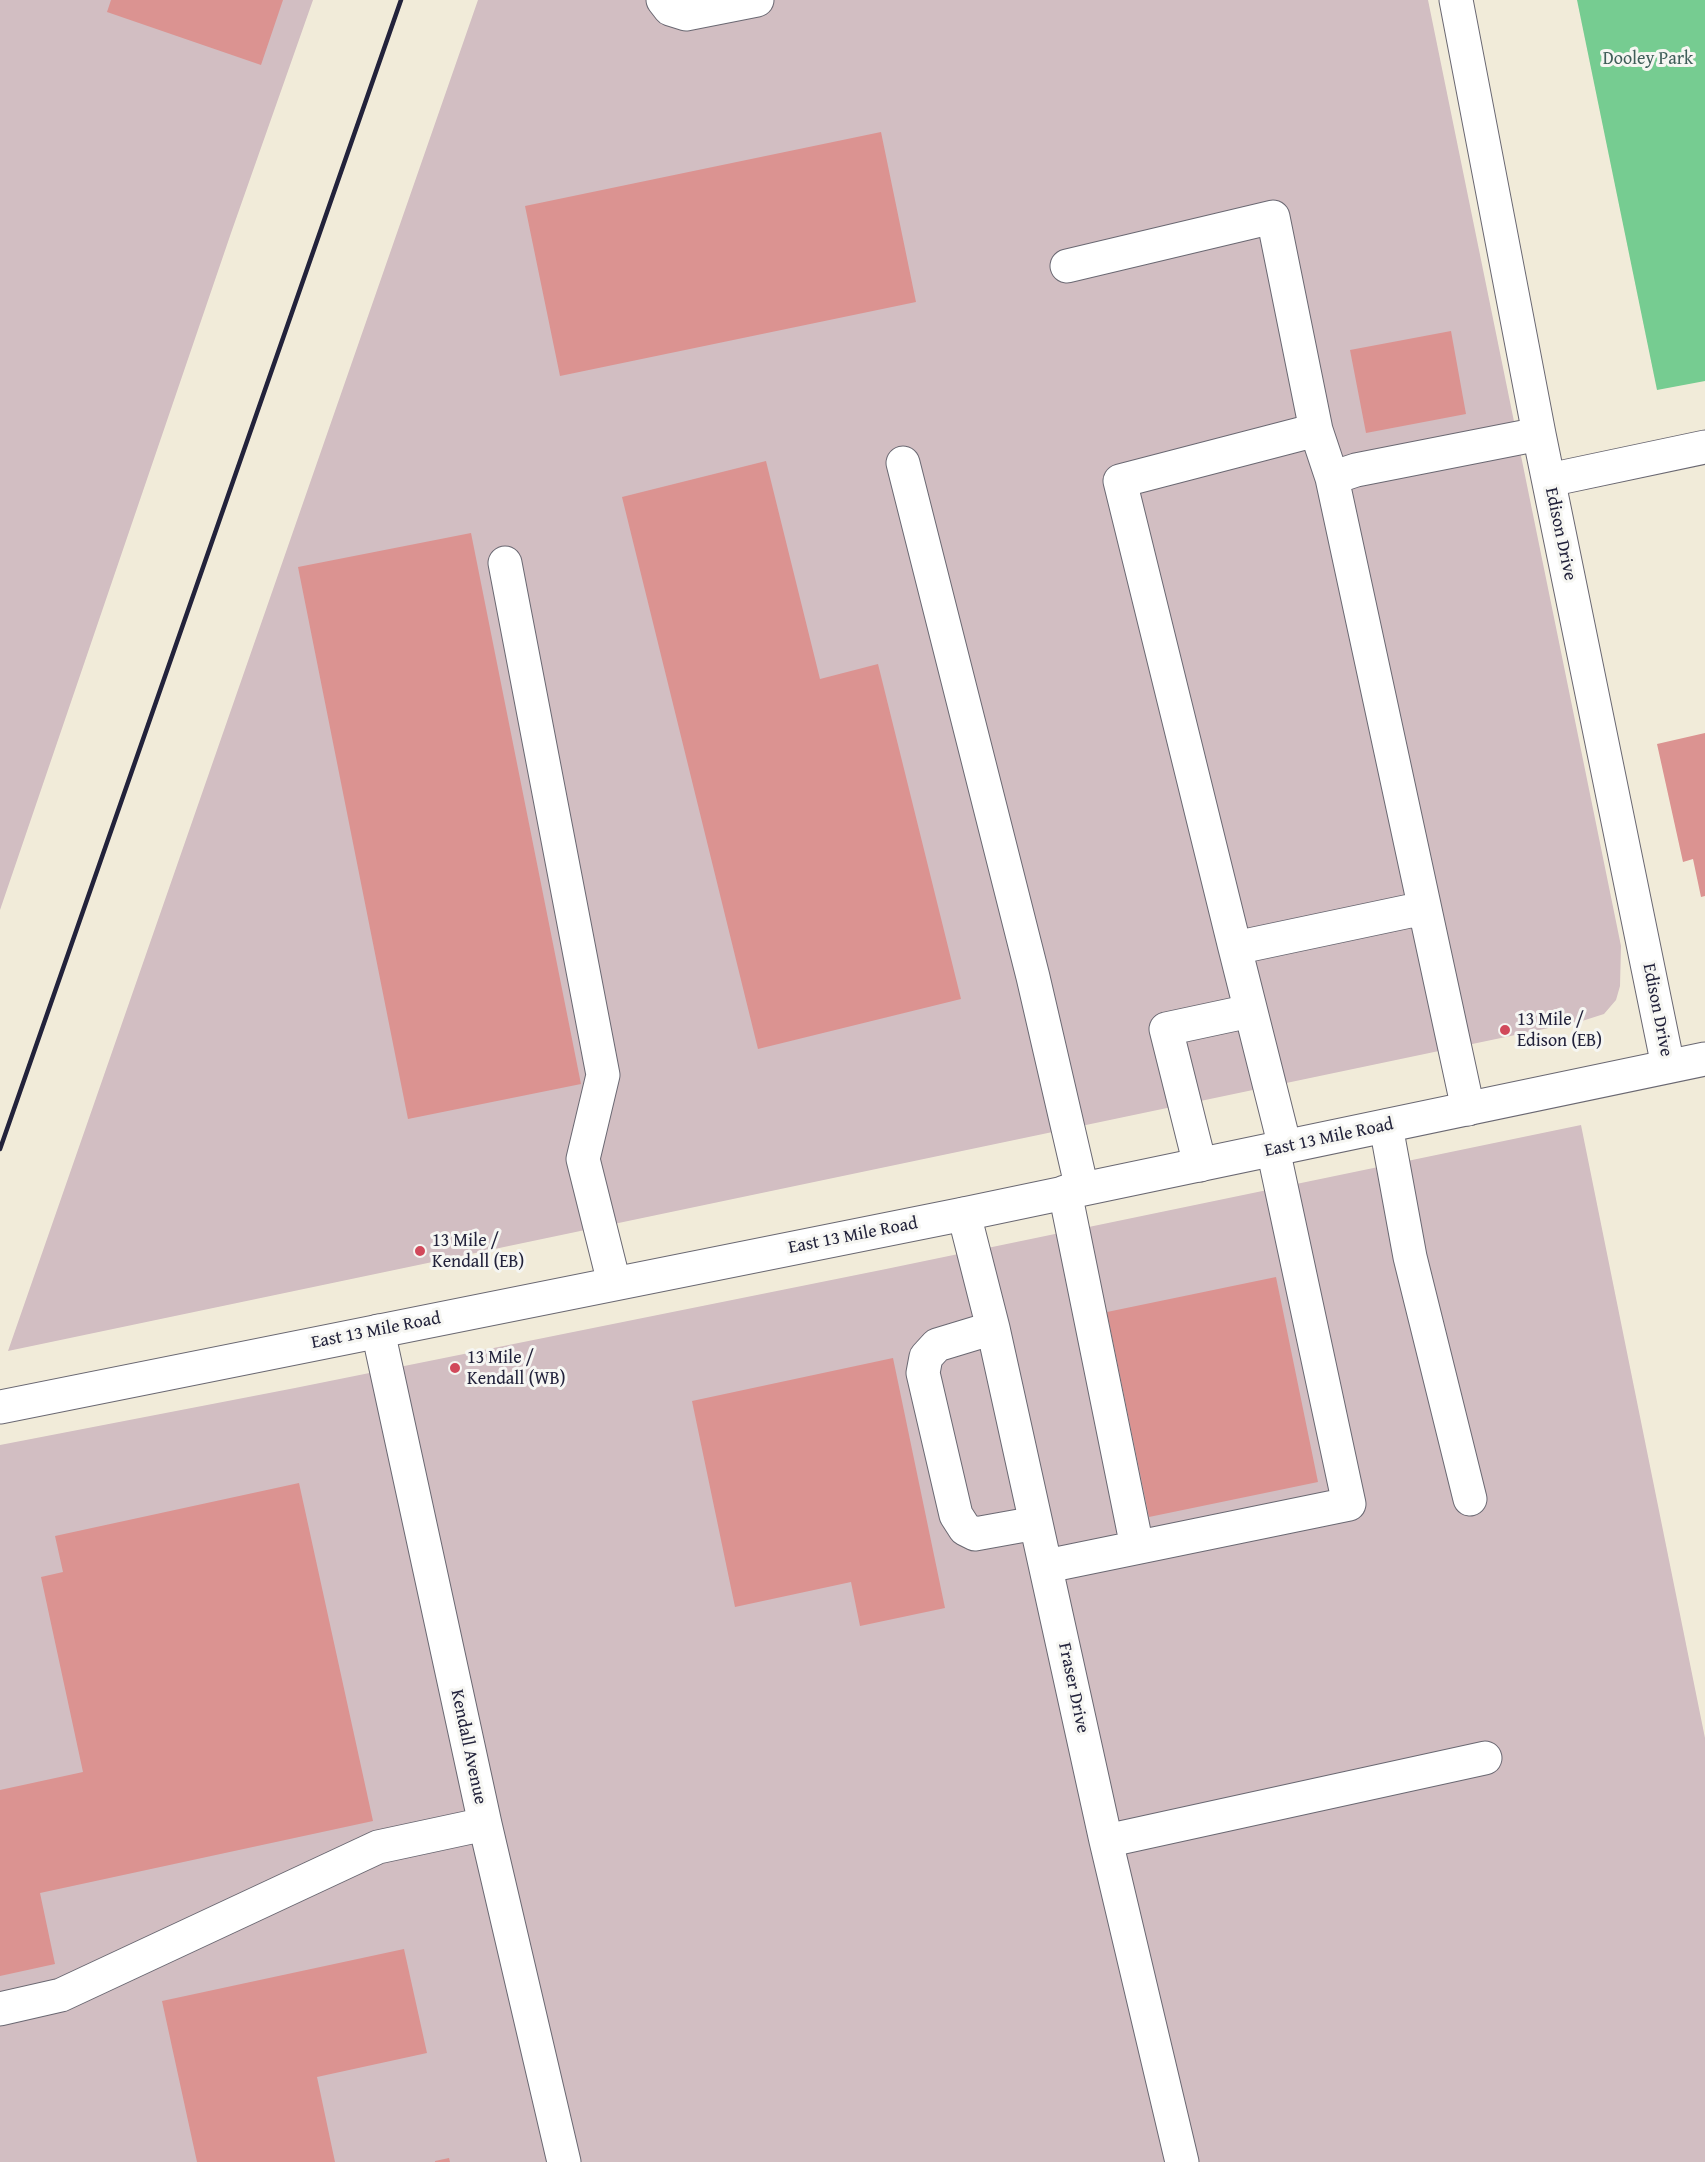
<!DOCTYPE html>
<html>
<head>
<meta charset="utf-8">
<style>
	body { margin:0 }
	canvas { display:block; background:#f1ebd9 }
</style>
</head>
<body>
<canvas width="1705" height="2162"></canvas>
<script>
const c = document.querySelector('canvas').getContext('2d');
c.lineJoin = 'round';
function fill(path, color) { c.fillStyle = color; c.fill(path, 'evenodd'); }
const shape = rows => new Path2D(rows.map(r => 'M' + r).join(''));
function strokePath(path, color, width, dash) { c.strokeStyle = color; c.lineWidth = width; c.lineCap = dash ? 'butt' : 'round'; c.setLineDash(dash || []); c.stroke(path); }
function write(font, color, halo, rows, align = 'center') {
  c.font = font + ' "Gentium Book Plus",serif'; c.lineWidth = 6; c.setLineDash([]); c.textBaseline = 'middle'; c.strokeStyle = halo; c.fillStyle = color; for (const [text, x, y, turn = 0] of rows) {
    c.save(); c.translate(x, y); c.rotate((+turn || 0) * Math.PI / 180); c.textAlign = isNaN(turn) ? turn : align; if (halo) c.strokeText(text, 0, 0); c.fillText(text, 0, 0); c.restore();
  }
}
fill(shape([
	[0,0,313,0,231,233,0,910],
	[478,0,1428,0,1621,946,1620,986,1616,1000,1604,1014,1582,1021,8,1351],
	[1581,1125,1705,1738,1705,2162,0,2162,0,1445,295,1388,886,1269]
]), '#d2bec2');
fill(shape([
	[1577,0,1705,0,1705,381,1657,390]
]), '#76cc91');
fill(shape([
	[111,0,283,0,261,65,107,12],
	[881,132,916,302,560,376,525,206],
	[1451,331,1466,414,1366,433,1350,350],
	[766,461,820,679,878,664,961,999,758,1049,622,497],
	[471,533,581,1084,408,1119,298,567],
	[1705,733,1705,896,1701,897,1693,859,1683,862,1657,744],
	[1276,1277,1318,1482,1149,1517,1107,1312],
	[893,1358,945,1608,860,1626,851,1582,735,1607,692,1401],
	[299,1483,373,1821,40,1893,55,1964,0,1976,0,1790,83,1772,41,1577,63,1572,55,1536],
	[404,1949,427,2053,317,2077,335,2162,197,2162,162,2001],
	[449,2158,450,2162,435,2162,435,2161]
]), '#db9391');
const minor = shape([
	[663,0,670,9,686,14,757,0],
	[1456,0,1539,434,1668,1066],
	[1067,266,1273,217,1316,430,1332,478],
	[903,463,1033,977,1082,1189],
	[1549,480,1705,447],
	[505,563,603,1075,583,1159,614,1283],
	[1235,948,1120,481,1316,430],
	[1468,1109,1332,478,1356,470,1539,434],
	[1386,1126,1410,1257,1470,1499],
	[1285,1147,1235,948,1424,908],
	[1200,1165,1166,1029,1250,1011],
	[1065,1192,1137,1547],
	[964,1214,993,1328,1106,1841,1182,2162],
	[993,1328,937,1345,926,1357,923,1373,956,1515,965,1529,975,1534,1036,1523],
	[378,1331,485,1824,564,2162],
	[1047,1566,1349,1504,1273,1149],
	[1106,1841,1485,1758],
	[0,2009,61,1995,378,1847,485,1824]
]);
const major = shape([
	[0,1407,964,1214,1705,1059]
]);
strokePath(minor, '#6a6872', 35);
strokePath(major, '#6a6872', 35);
strokePath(minor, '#fff', 33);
strokePath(major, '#fff', 33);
strokePath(shape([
	[0,1149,401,0]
]), '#22223b', 4.5);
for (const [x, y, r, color] of [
	[1505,1030,6,"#d1495b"],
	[420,1251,6,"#d1495b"],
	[455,1368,6,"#d1495b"]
]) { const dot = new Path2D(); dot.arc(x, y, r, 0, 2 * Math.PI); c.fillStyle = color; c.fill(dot); strokePath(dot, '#f6f6f2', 2); }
write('18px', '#3f5e59', '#f6f6f2', [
	["Dooley Park",1648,59]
]);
write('18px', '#22223b', '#f6f6f2', [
	["Edison Drive",1560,534,78],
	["Edison Drive",1657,1010,79],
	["East 13 Mile Road",1329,1138,-12],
	["East 13 Mile Road",853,1236,-11],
	["East 13 Mile Road",376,1331,-11],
	["Fraser Drive",1073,1688,78],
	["Kendall Avenue",468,1747,78]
]);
write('18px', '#22223b', '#f6f6f2', [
	["13 Mile /",1517,1020],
	["Edison (EB)",1517,1041],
	["13 Mile /",432,1241],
	["Kendall (EB)",432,1262],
	["13 Mile /",467,1358],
	["Kendall (WB)",467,1379]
], 'left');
</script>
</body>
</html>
